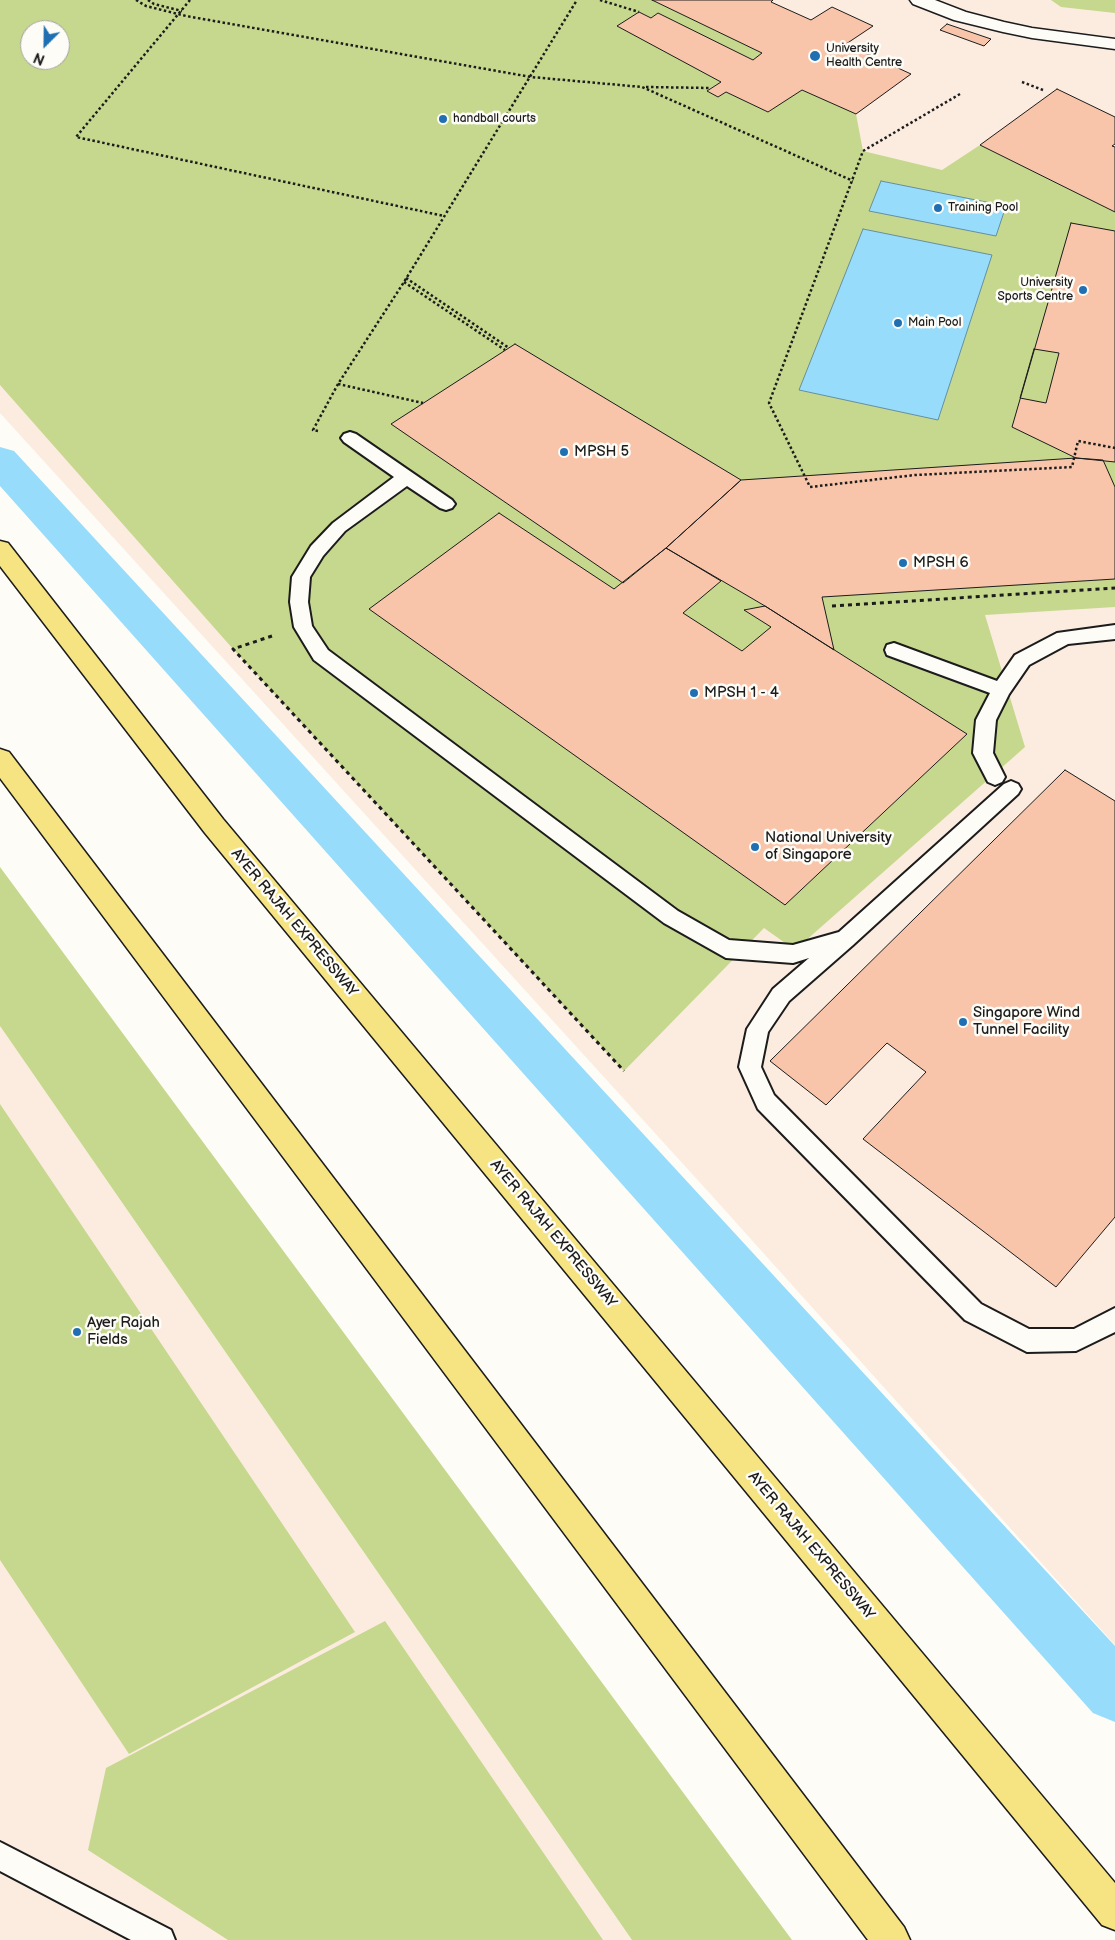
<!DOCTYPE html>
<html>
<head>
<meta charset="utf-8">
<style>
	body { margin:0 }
	#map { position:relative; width:1115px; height:1940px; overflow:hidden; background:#fdfcf7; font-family:"Balsamiq Sans",sans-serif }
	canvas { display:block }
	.north { position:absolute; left:20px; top:20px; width:50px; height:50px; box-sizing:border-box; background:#fdfcf7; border:1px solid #a3a29f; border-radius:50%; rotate:203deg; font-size:14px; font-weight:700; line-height:20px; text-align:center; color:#1c1c1c }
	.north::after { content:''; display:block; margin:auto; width:18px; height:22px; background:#1f6fb2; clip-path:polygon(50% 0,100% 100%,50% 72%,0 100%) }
</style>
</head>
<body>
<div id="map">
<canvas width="1115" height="1940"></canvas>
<div class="north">N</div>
</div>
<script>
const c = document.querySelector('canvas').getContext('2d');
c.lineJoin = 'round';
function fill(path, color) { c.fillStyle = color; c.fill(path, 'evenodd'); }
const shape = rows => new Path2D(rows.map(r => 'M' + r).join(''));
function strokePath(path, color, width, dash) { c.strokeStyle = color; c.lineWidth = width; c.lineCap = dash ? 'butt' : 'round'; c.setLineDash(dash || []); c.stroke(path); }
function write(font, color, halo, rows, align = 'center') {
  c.font = font + ' "Balsamiq Sans",sans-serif'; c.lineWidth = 5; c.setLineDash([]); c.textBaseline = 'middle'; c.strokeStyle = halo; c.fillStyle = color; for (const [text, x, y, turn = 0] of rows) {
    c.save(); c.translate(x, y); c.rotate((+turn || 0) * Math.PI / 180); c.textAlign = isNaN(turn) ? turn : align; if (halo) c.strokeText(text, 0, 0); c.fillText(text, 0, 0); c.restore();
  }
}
fill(shape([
	[0,0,1115,0,1115,1645,714,1198,0,413],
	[30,30,60,30,60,60,30,60],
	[0,1026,632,1940,0,1940]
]), '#fcece0');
fill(shape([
	[0,0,652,0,762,53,753,60,658,13,651,18,639,12,618,26,721,82,707,91,718,97,726,92,768,112,802,90,856,114,863,151,942,170,980,145,1115,212,1115,607,985,615,1025,747,795,950,764,928,624,1071,233,649,0,385],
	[30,30,60,30,60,60,30,60],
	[1051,0,1115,0,1115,13,1061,7],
	[0,867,792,1940,632,1940,0,1026],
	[0,1104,355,1632,129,1754,0,1560],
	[385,1621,603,1940,228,1940,88,1850,106,1768]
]), '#c6d88d');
const water = shape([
	[881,181,1006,206,996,236,869,211,881,181],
	[863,229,992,255,938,420,799,390,863,229]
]);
fill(water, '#97dcfa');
strokePath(water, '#668fa1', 1);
fill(shape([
	[0,447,14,451,1115,1646,1115,1722,1093,1713,0,486,0,447]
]), '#97dcfa');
const building = shape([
	[652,0,773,0,771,2,811,20,832,7,873,26,846,44,911,74,856,114,802,90,768,112,726,92,718,97,707,91,721,82,617,26,639,12,651,18,658,13,753,60,762,53,652,0],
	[947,24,991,39,984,46,940,30,947,24],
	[1057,89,1115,117,1115,144,1112,146,1115,147,1115,212,980,145,1057,89],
	[1071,223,1115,231,1115,462,1076,458,1012,427,1071,223],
	[515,344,741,480,666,548,623,583,391,424,515,344],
	[1034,349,1059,353,1046,403,1020,398,1034,349],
	[1076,458,1103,460,1115,487,1115,579,822,597,834,650,765,606,666,548,741,480,1076,458],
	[499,513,614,589,666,548,721,581,683,613,742,651,771,627,744,610,765,606,967,734,785,905,369,609,499,513],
	[1065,770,1115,801,1115,1217,1056,1287,863,1139,926,1072,887,1043,826,1105,770,1061,1065,770]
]);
fill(building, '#f9c5aa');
strokePath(building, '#1c1c1c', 1);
const lane = shape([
	[350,432,356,434,452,500,455,504,452,508,446,510,440,508,407,486,345,531,323,556,310,577,308,602,312,626,328,650,678,911,729,940,793,945,839,932,1004,784,1011,781,1018,784,1021,789,1018,794,853,945,789,1001,768,1032,761,1067,774,1095,981,1304,1029,1329,1074,1329,1115,1308,1115,1332,1076,1351,1027,1352,965,1320,758,1109,739,1067,747,1029,773,989,809,958,793,963,726,958,664,923,314,660,294,627,290,602,292,577,311,546,333,523,394,477,344,442,341,438,344,434,350,432],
	[1115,625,1115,639,1068,644,1029,665,1009,694,996,720,993,753,1005,777,1002,782,995,785,988,782,973,753,976,720,990,693,887,655,885,650,887,645,894,643,997,681,1015,655,1057,633,1115,625],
	[0,1842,171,1930,175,1940,131,1940,0,1871,0,1842]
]);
const street = shape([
	[910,0,935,0,966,12,1004,22,1032,28,1115,39,1115,49,1032,38,1003,32,954,20,913,4,910,0]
]);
const highway = shape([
	[0,541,8,543,223,819,1115,1883,1115,1930,1102,1925,205,833,0,566,0,541],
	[0,749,9,752,904,1927,910,1940,868,1940,0,778,0,749]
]);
strokePath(lane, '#1c1c1c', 4);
strokePath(street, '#1c1c1c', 3);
strokePath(highway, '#1c1c1c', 3);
strokePath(shape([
	[136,0,146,6,186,16,531,77,642,87,853,181],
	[148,0,154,4,182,11],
	[190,0,76,137,444,216],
	[600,0,639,12],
	[1022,82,1043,90],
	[646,87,711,88],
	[960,94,863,151,769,403,810,487,915,475,1072,467,1078,441,1115,448],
	[406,278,509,348],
	[404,282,505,350],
	[338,384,423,403],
	[318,431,313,430,338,384,404,282,577,0]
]), '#1c1c1c', 2.5, [2.5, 2.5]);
strokePath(shape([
	[832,606,1115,588],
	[272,636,233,649,624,1071]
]), '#1c1c1c', 3, [4, 4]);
fill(lane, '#fdfcf7');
fill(street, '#fdfcf7');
fill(highway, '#f6e381');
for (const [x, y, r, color] of [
	[815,56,6,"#1f6fb2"],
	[443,119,5,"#1f6fb2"],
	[938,208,5,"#1f6fb2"],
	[1083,290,5,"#1f6fb2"],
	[898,323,5,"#1f6fb2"],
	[564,452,5,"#1f6fb2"],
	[903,563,5,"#1f6fb2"],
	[694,693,5,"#1f6fb2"],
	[755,847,5,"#1f6fb2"],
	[963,1022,5,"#1f6fb2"],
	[77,1332,5,"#1f6fb2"]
]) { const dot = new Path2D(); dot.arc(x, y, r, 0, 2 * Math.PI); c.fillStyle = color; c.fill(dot); strokePath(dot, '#fdfcf7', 2); }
write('12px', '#1c1c1c', '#fdfcf7', [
	["University",826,49],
	["Health Centre",826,63],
	["handball courts",453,119],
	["Training Pool",948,208],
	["University",1073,283,"right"],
	["Sports Centre",1073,297,"right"],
	["Main Pool",908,323]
], 'left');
write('15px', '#1c1c1c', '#fdfcf7', [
	["MPSH 5",574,452],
	["MPSH 6",913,563],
	["MPSH 1 - 4",704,693],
	["National University",765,838],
	["of Singapore",765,855],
	["Singapore Wind",973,1013],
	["Tunnel Facility",973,1030],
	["Ayer Rajah",87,1323],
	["Fields",87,1340]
], 'left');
write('15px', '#1c1c1c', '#fdfcf7', [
	["AYER RAJAH EXPRESSWAY",294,923,50],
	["AYER RAJAH EXPRESSWAY",553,1234,50],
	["AYER RAJAH EXPRESSWAY",811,1546,50]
]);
</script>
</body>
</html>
